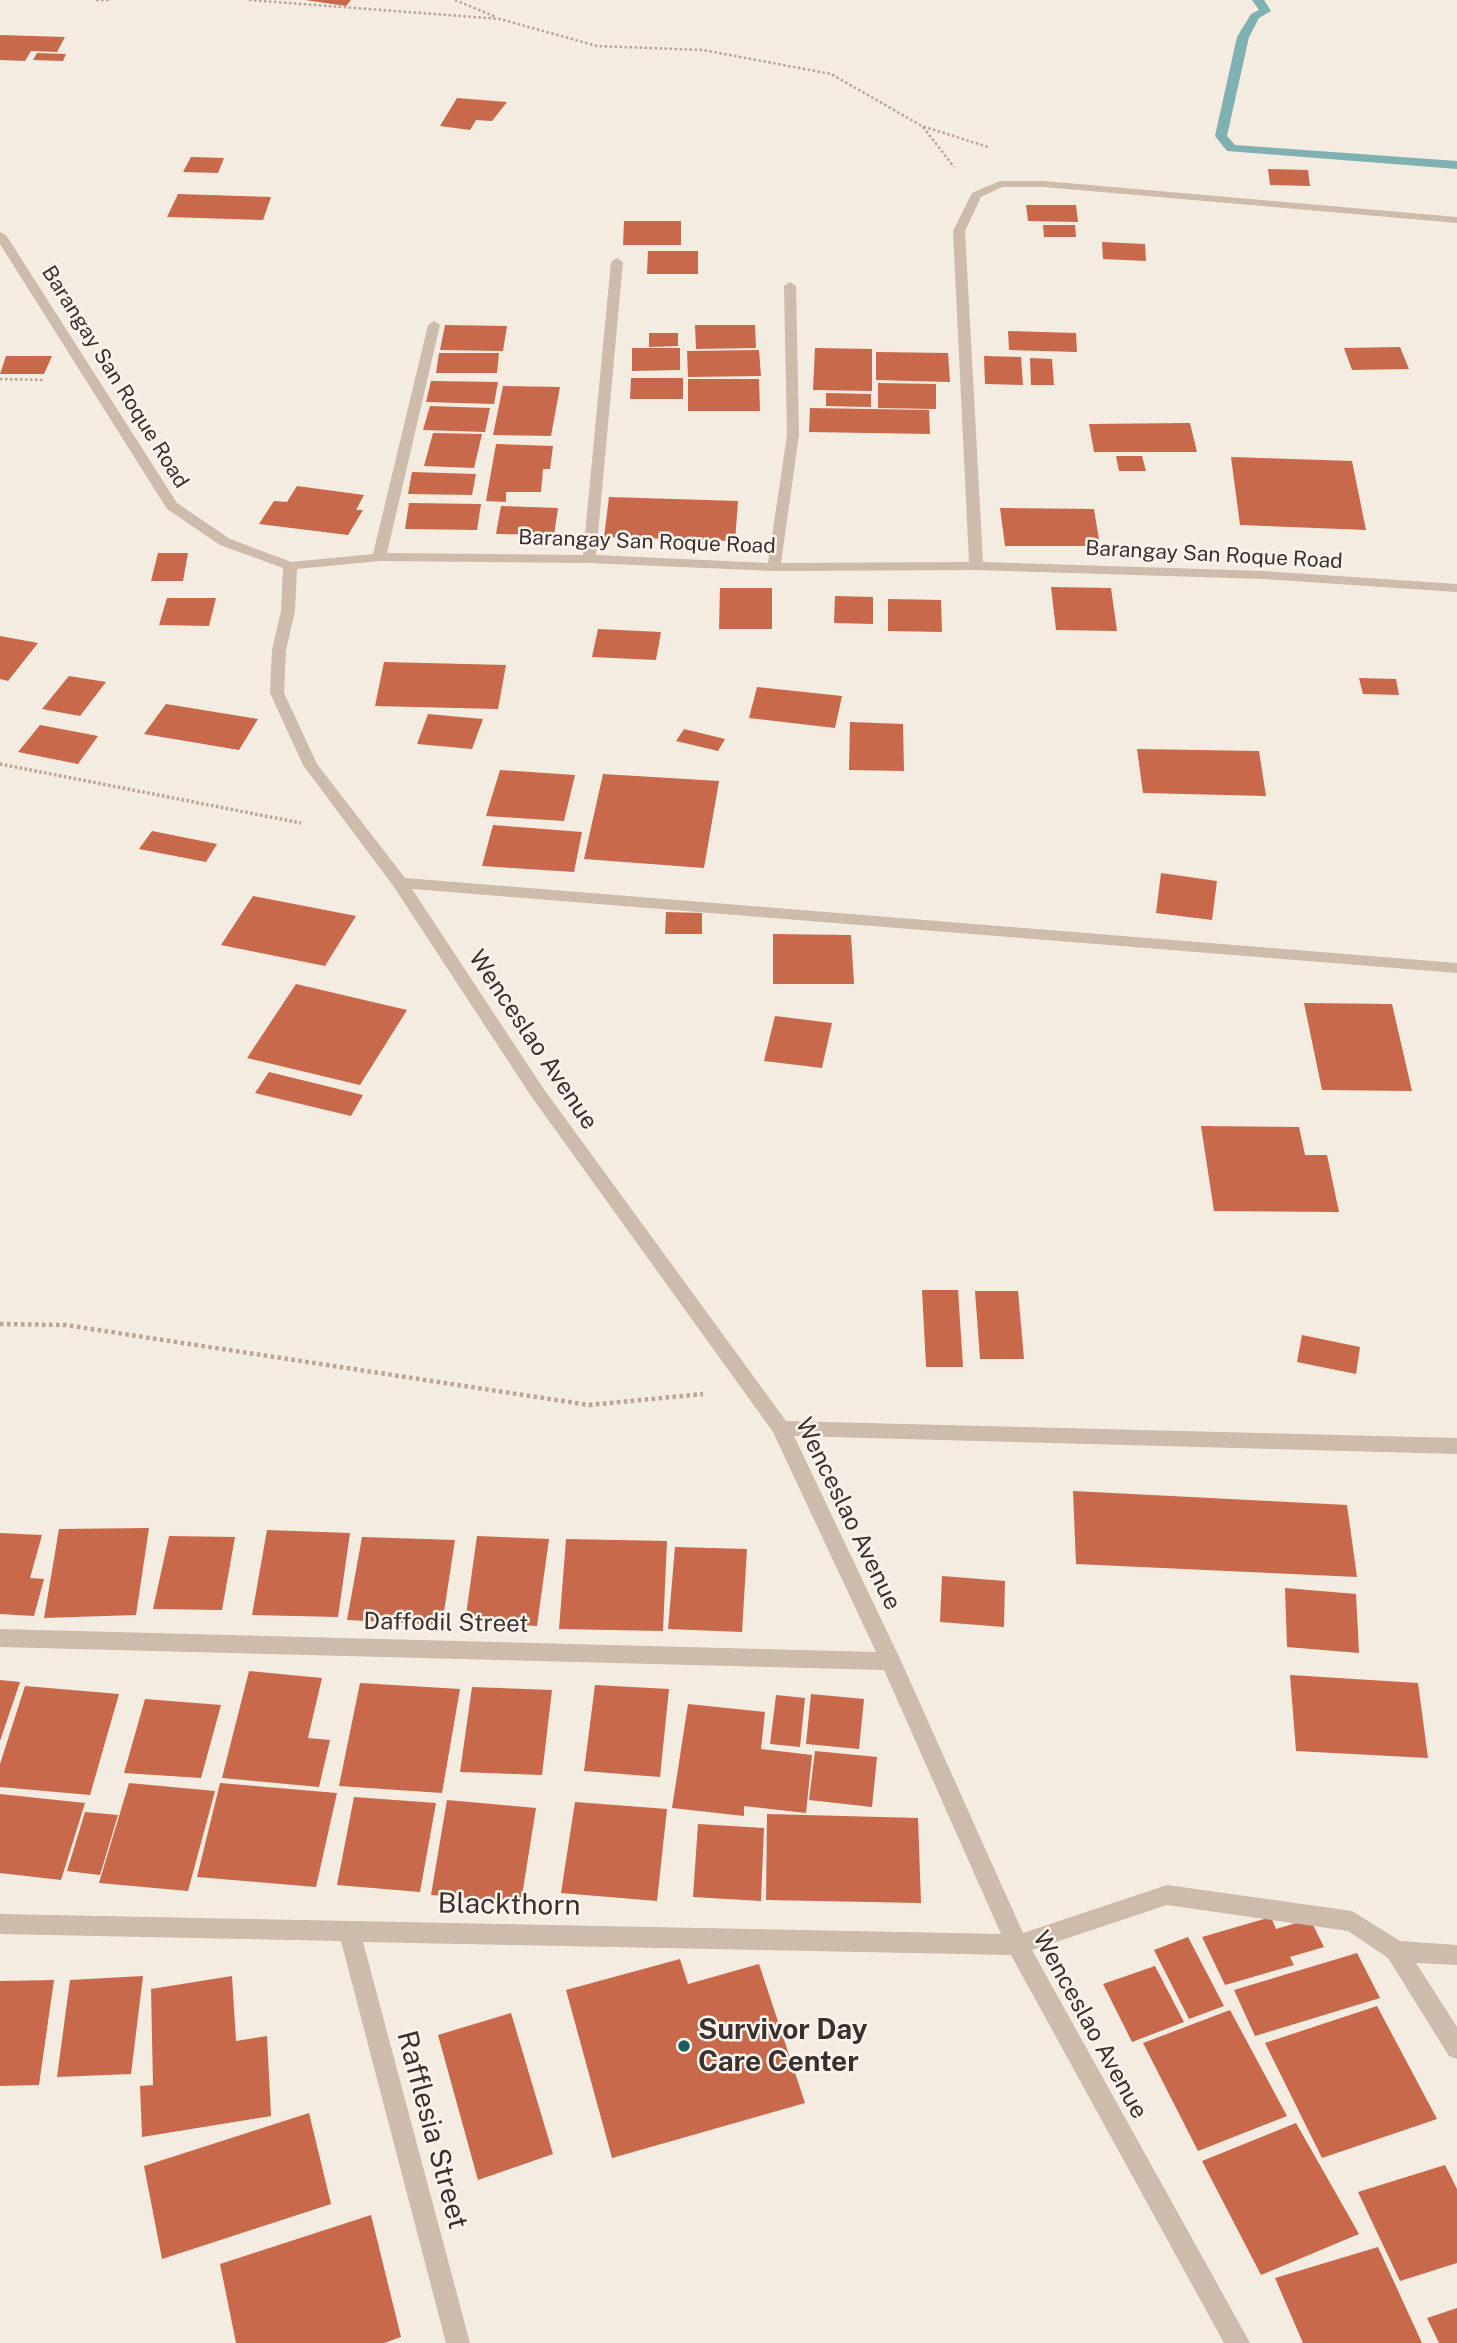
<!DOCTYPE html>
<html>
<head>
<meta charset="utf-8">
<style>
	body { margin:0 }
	canvas { display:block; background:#f4ebe1 }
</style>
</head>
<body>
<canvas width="1457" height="2343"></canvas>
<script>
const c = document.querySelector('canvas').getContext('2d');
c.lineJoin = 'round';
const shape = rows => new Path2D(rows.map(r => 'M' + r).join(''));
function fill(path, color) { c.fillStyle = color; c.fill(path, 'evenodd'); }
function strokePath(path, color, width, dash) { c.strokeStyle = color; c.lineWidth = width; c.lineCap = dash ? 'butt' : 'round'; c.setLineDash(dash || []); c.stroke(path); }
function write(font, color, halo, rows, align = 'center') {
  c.font = font + ' "Public Sans",sans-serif'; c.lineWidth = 5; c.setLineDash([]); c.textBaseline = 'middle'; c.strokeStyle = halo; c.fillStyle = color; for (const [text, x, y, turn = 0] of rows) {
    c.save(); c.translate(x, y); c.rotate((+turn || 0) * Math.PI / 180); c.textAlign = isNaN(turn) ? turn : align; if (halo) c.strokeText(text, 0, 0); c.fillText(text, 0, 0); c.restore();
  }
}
fill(shape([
	[1252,0,1264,0,1271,11,1259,18,1249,37,1227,136,1235,145,1457,161,1457,169,1227,151,1215,136,1237,37,1251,14,1259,10,1252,0]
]), '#7fb0b2');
fill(shape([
	[305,0,351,0,346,6],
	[0,35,65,37,57,52,31,51,25,61,0,60],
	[37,53,66,54,63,61,33,60],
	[457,98,507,102,492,121,476,120,470,130,440,126],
	[191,157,224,158,218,173,183,172],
	[1268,169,1308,170,1310,186,1270,185],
	[178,194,271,197,263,220,167,217],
	[1026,205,1076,205,1078,222,1028,221],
	[624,221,681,221,681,245,623,245],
	[1043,225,1075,225,1076,237,1044,237],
	[1102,242,1145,244,1146,261,1103,259],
	[648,251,698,251,698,274,647,274],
	[445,325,507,326,503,351,440,350],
	[695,325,755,325,756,348,696,349],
	[1008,331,1076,333,1077,352,1009,350],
	[649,333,678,333,678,346,649,347],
	[1400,347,1409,369,1352,370,1344,348],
	[632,348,680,348,680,370,632,371],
	[815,348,872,349,872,391,813,390],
	[759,350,761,376,688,377,687,351],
	[876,352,948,353,950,382,876,380],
	[439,353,499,353,497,373,436,373],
	[6,356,52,356,44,374,0,374],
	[984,356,1021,357,1023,385,985,384],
	[1030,358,1052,359,1054,385,1031,385],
	[631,378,683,378,683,399,630,399],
	[688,379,759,379,760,411,688,411],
	[431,381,498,382,494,404,426,402],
	[878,383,936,384,936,409,878,408],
	[503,386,560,387,551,436,493,435],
	[826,393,871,394,871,407,826,406],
	[430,406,490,408,485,432,423,430],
	[810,408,929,410,930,434,809,432],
	[1190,423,1197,452,1094,452,1089,424],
	[433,433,482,434,474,468,424,466],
	[496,444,553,446,550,469,543,469,541,492,506,492,506,502,486,501],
	[1116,456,1142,456,1146,471,1119,471],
	[1231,457,1352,461,1366,530,1240,525],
	[412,472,476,474,472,495,408,494],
	[297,486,364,495,356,510,363,510,348,535,259,524,274,501,287,502],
	[609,497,738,501,735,541,604,537],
	[409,503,481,504,477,530,405,529],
	[501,506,558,508,554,535,496,534],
	[1000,508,1094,509,1100,546,1005,546],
	[158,553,188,553,183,581,151,581],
	[1051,587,1111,588,1117,631,1056,630],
	[720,588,772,588,772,629,719,629],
	[835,596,873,597,873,624,834,623],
	[167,598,216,598,209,626,159,625],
	[888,599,941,600,942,632,888,631],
	[598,629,661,632,656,660,592,657],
	[0,636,38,643,8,681,0,679],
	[384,662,506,665,498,709,375,706],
	[69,676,106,682,80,716,42,709],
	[1359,678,1396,679,1399,695,1363,694],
	[757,687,842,696,835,728,749,718],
	[166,704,258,719,239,750,144,734],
	[428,714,483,719,472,749,417,744],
	[850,722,903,724,904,771,849,770],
	[40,725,98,736,78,764,18,752],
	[684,729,725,739,718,751,676,741],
	[1137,749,1259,751,1266,796,1143,793],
	[500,770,575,775,564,821,486,816],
	[603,774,719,781,704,868,584,859],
	[493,825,582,832,574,872,482,866],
	[152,831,217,844,206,862,139,849],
	[1161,873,1217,881,1212,920,1156,913],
	[253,896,356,916,325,966,221,945],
	[666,912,702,913,702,934,665,934],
	[773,934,851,935,854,984,773,984],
	[296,984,407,1010,360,1085,247,1058],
	[1304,1003,1392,1004,1412,1091,1322,1090],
	[775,1016,832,1023,822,1068,764,1061],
	[269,1072,363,1095,351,1116,255,1093],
	[1201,1126,1299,1127,1305,1155,1327,1155,1339,1212,1214,1211],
	[922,1290,958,1290,963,1367,926,1367],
	[975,1291,1018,1291,1024,1359,980,1359],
	[1302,1335,1360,1347,1356,1374,1297,1362],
	[1073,1491,1347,1505,1357,1577,1076,1564],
	[149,1528,136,1615,44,1618,59,1529],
	[267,1530,350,1533,338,1617,252,1615],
	[0,1533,42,1535,30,1578,44,1579,34,1616,0,1614],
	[169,1536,235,1537,222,1610,153,1609],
	[477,1536,549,1539,537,1626,465,1622],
	[362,1537,455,1540,442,1625,347,1620],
	[566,1539,667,1541,663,1631,559,1629],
	[675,1547,747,1549,742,1632,668,1629],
	[942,1576,1005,1581,1004,1627,940,1622],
	[1285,1588,1356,1594,1359,1653,1287,1647],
	[249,1671,322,1678,308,1738,330,1740,319,1787,222,1778],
	[1290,1675,1418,1683,1428,1758,1296,1751],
	[0,1680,20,1682,0,1741],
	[360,1683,460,1689,442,1793,339,1786],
	[595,1685,669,1689,660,1777,584,1771],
	[25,1686,119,1694,90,1795,0,1787,0,1764],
	[472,1687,552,1690,542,1775,460,1772],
	[811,1694,864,1699,859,1749,806,1744],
	[776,1695,805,1698,800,1747,770,1744],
	[145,1699,221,1705,201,1778,124,1773],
	[688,1704,765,1712,761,1749,812,1755,806,1813,744,1806,744,1816,672,1808],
	[815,1751,877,1757,872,1807,809,1800],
	[129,1783,215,1791,188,1891,99,1883],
	[220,1783,337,1793,316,1887,197,1877],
	[0,1794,85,1803,61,1880,0,1873],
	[354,1797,436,1803,420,1892,337,1885],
	[447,1800,536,1808,521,1902,431,1895],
	[575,1802,667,1809,657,1901,561,1893],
	[85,1812,118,1815,100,1875,67,1871],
	[767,1814,918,1818,921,1903,766,1900],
	[698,1824,764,1828,761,1901,693,1897],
	[1271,1917,1276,1929,1310,1919,1324,1947,1290,1957,1294,1965,1225,1985,1202,1937],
	[1188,1937,1224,2006,1189,2019,1154,1950],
	[1357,1953,1380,1998,1255,2036,1234,1990],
	[680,1959,688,1984,759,1964,805,2103,612,2158,566,1990],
	[1155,1966,1184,2022,1132,2042,1103,1984],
	[143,1976,131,2074,57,2077,70,1980],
	[232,1976,236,2041,267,2036,271,2116,142,2137,140,2086,153,2085,151,1989],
	[54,1980,39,2085,0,2086,0,1981],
	[1377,2006,1437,2119,1322,2158,1265,2043],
	[1230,2010,1287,2116,1198,2151,1143,2043],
	[511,2013,553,2154,478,2180,438,2035],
	[309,2113,331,2204,162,2259,144,2166],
	[1296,2123,1359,2234,1261,2275,1202,2161],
	[1445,2165,1457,2189,1457,2263,1400,2281,1358,2192],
	[371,2215,401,2337,384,2343,236,2343,220,2264],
	[1378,2247,1422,2343,1303,2343,1275,2278],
	[1457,2308,1457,2343,1439,2343,1427,2318]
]), '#c8694b');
strokePath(shape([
	[96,0,111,0],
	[249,0,500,19,597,46,703,50,831,74,922,126,988,147],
	[455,0,496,17],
	[923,127,954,167],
	[0,379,45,380]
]), '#b9a596', 2.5, [2.5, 2.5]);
strokePath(shape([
	[0,764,301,823]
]), '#b9a596', 3.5, [2.5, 2.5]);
strokePath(shape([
	[0,1324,65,1325,589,1405,703,1394]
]), '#b9a596', 4.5, [3.5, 3.5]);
fill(shape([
	[1000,181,1044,181,1457,217,1457,223,1044,187,1002,187,981,197,965,231,983,562,1263,571,1457,584,1457,592,1263,579,976,570,774,571,589,563,379,561,297,569,295,611,286,650,284,693,317,764,405,878,1457,963,1457,973,412,889,543,1088,786,1421,1457,1438,1457,1454,794,1436,901,1661,1023,1933,1167,1885,1352,1911,1400,1941,1457,1945,1457,1965,1416,1963,1457,2027,1457,2059,1449,2056,1388,1958,1348,1931,1167,1905,1032,1950,1250,2343,1224,2343,1011,1955,363,1942,470,2343,446,2343,341,1941,0,1934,0,1914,1001,1934,884,1670,0,1647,0,1629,876,1652,773,1432,531,1096,394,887,303,765,270,693,272,650,281,611,283,568,220,545,167,509,0,244,0,232,6,235,177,503,230,539,291,562,373,554,428,325,434,321,440,325,387,553,583,555,611,262,617,258,623,262,596,555,768,563,787,435,784,286,790,282,796,286,799,435,781,563,969,562,953,231,972,193,1000,181]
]), '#cdbbac');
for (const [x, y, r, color] of [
	[684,2046,7,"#1f5a5e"]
]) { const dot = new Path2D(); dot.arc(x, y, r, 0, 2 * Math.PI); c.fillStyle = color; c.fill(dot); strokePath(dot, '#fbf5ee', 2.5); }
write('21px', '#3b302b', '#fbf5ee', [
	["Barangay San Roque Road",115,377,58],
	["Barangay San Roque Road",647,542,2],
	["Barangay San Roque Road",1214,555,3]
]);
write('24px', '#3b302b', '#fbf5ee', [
	["Wenceslao Avenue",533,1040,56],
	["Wenceslao Avenue",848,1514,64],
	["Daffodil Street",446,1623,1],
	["Wenceslao Avenue",1090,2025,61]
]);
write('28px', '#3b302b', '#fbf5ee', [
	["Blackthorn",509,1905,1],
	["Rafflesia Street",432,2130,75]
]);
write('bold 28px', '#3b302b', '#fbf5ee', [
	["Survivor Day",698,2030],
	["Care Center",698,2062]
], 'left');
</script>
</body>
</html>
